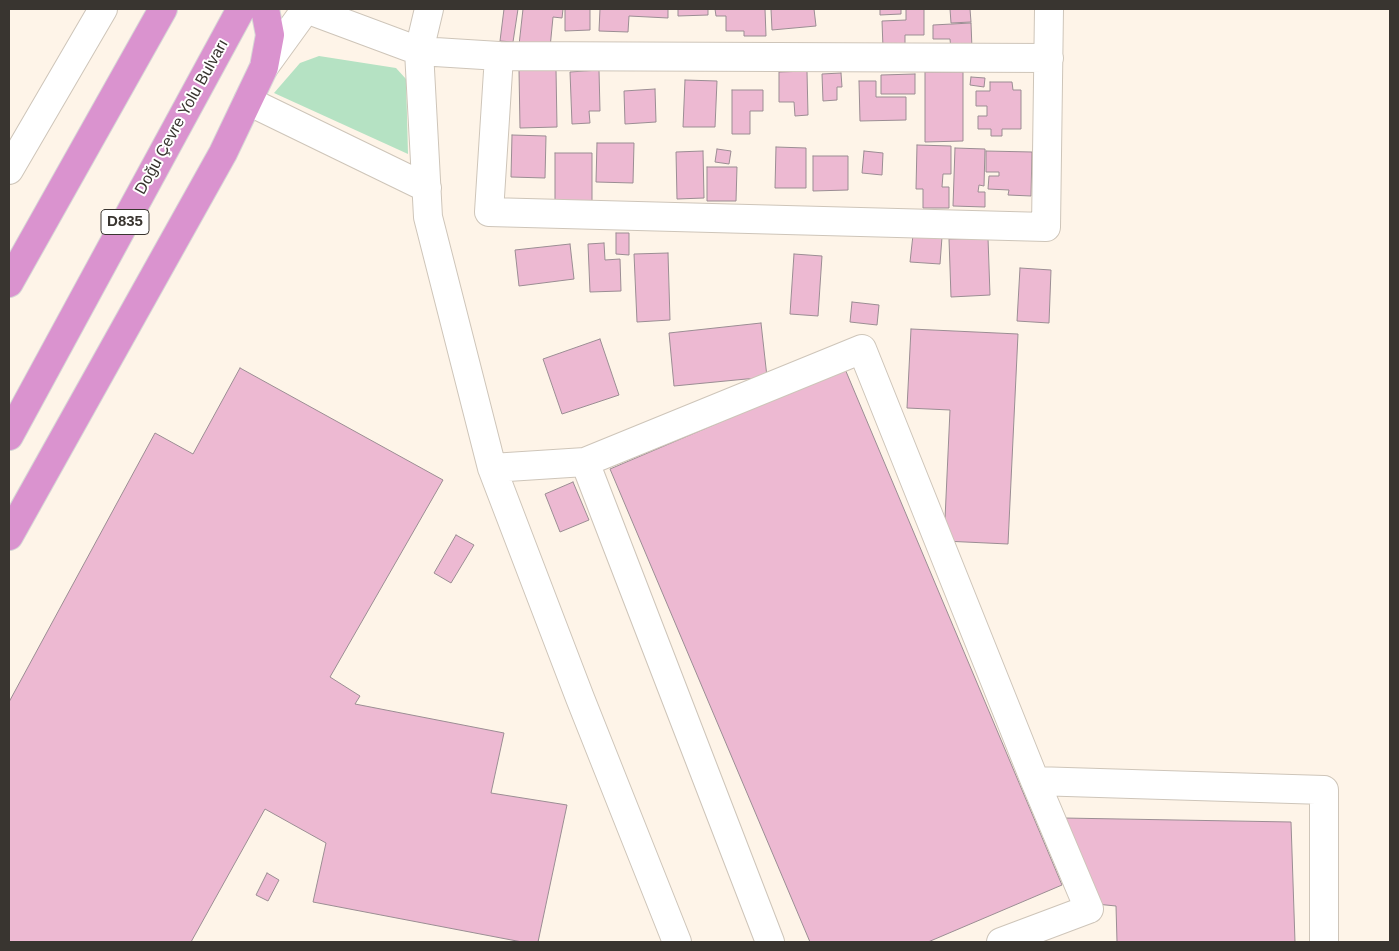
<!DOCTYPE html>
<html>
<head>
<meta charset="utf-8">
<style>
	body { margin:0 }
	#map { position:relative; width:1399px; height:951px; overflow:hidden; background:#fef4e8; font-family:Helvetica,sans-serif }
	canvas { display:block }
	.frame { position:absolute; inset:0; border:10px solid #393530; pointer-events:none }
</style>
</head>
<body>
<div id="map">
<canvas width="1399" height="951"></canvas>
<div class="frame"></div>
</div>
<script>
const c = document.querySelector('canvas').getContext('2d');
c.lineJoin = 'round';
function fill(path, color) { c.fillStyle = color; c.fill(path, 'evenodd'); }
const shape = rows => new Path2D(rows.map(r => 'M' + r).join(''));
function strokePath(path, color, width, dash) { c.strokeStyle = color; c.lineWidth = width; c.lineCap = dash ? 'butt' : 'round'; c.setLineDash(dash || []); c.stroke(path); }
function write(font, color, halo, rows, align = 'center') {
  c.font = font + ' Helvetica,sans-serif'; c.lineWidth = 4; c.setLineDash([]); c.textBaseline = 'middle'; c.strokeStyle = halo; c.fillStyle = color; for (const [text, x, y, turn = 0] of rows) {
    c.save(); c.translate(x, y); c.rotate((+turn || 0) * Math.PI / 180); c.textAlign = isNaN(turn) ? turn : align; if (halo) c.strokeText(text, 0, 0); c.fillText(text, 0, 0); c.restore();
  }
}
fill(shape([
	[319,56,396,68,406,79,408,154,274,93,300,63]
]), '#b5e2c3');
const building = shape([
	[504,9,518,9,513,42,500,41,504,9],
	[523,9,563,9,562,18,553,17,550,48,519,45,523,9],
	[565,9,590,9,590,30,565,31,565,9],
	[600,9,668,9,668,18,629,16,628,32,599,31,600,9],
	[678,9,708,9,708,15,678,16,678,9],
	[715,9,765,9,766,36,744,36,744,31,726,31,726,16,716,16,715,9],
	[771,9,814,9,816,26,772,30,771,9],
	[880,9,901,9,901,14,880,15,880,9],
	[906,9,924,9,924,35,905,35,905,47,883,48,882,21,906,20,906,9],
	[950,9,970,9,971,22,951,23,950,9],
	[971,23,972,49,951,50,950,39,933,39,933,25,971,23],
	[556,69,557,127,520,128,519,70,556,69],
	[599,70,600,111,589,111,590,123,572,124,570,72,599,70],
	[807,71,808,115,795,116,794,102,779,102,779,72,807,71],
	[925,72,963,72,963,141,925,142,925,72],
	[841,73,842,87,837,87,837,100,823,101,822,74,841,73],
	[915,74,915,94,881,94,881,75,915,74],
	[971,77,985,78,984,87,970,85,971,77],
	[685,80,717,81,715,127,683,127,685,80],
	[859,81,876,81,876,97,906,97,906,120,860,121,859,81],
	[990,82,1012,82,1013,90,1021,90,1021,129,1002,129,1002,136,991,136,991,129,978,129,978,116,987,116,987,106,976,106,976,91,990,91,990,82],
	[655,89,656,122,625,124,624,91,655,89],
	[732,90,763,90,763,111,750,111,750,134,732,134,732,90],
	[512,135,546,136,545,178,511,177,512,135],
	[597,143,634,143,633,183,596,182,597,143],
	[917,145,951,146,951,174,943,174,942,187,949,187,949,208,923,208,923,189,916,189,917,145],
	[776,147,806,148,806,188,775,188,776,147],
	[955,148,985,149,984,186,979,185,978,192,985,192,985,207,953,206,955,148],
	[717,149,731,151,729,164,715,162,717,149],
	[703,151,704,198,677,199,676,152,703,151],
	[864,151,883,153,882,175,862,173,864,151],
	[986,151,1032,152,1031,196,1008,195,1009,190,988,189,989,176,999,176,999,172,986,172,986,151],
	[555,153,592,153,592,210,555,210,555,153],
	[813,156,848,156,848,190,813,191,813,156],
	[707,167,737,167,736,201,707,201,707,167],
	[616,233,629,233,629,255,616,254,616,233],
	[913,235,942,237,940,264,910,262,913,235],
	[988,238,990,295,951,297,949,239,988,238],
	[604,243,605,260,620,259,621,291,590,292,588,244,604,243],
	[570,244,574,279,519,286,515,250,570,244],
	[668,253,670,320,637,322,634,254,668,253],
	[794,254,822,256,818,316,790,314,794,254],
	[1020,268,1051,270,1049,323,1017,321,1020,268],
	[852,302,879,305,877,325,850,322,852,302],
	[761,323,767,377,674,386,669,333,761,323],
	[911,329,1018,334,1008,544,944,541,950,410,907,408,911,329],
	[600,339,619,395,562,414,543,359,600,339],
	[240,368,443,480,330,677,360,696,355,704,504,733,491,793,567,805,538,942,522,942,313,902,326,843,265,809,191,942,9,942,9,702,155,433,193,454,240,368],
	[845,369,1062,885,928,942,810,942,610,469,845,369],
	[573,482,589,520,560,532,545,494,573,482],
	[456,535,474,545,451,583,434,573,456,535],
	[1063,818,1291,822,1295,942,1117,942,1116,906,1096,904,1063,818],
	[267,873,279,880,268,901,256,895,267,873]
]);
fill(building, '#edb9d2');
strokePath(building, '#9b8d93', 1);
const minor = shape([
	[306,9,419,51,499,56,1049,58],
	[429,9,419,51,428,217,492,468,580,698,677,942],
	[499,56,489,212,1046,227,1049,9],
	[264,67,306,9],
	[248,101,427,188],
	[9,170,103,9],
	[585,462,770,942],
	[492,468,585,462,862,349,1035,781,1089,909,1001,942],
	[1035,781,1324,790,1324,942]
]);
const highway = shape([
	[9,283,163,9],
	[9,436,241,9],
	[9,536,223,153,264,67,270,35,265,9]
]);
strokePath(minor, '#cec5b9', 30);
strokePath(highway, '#d7d7d6', 30);
strokePath(minor, '#fff', 28);
strokePath(highway, '#da93cf', 28);
for (const [x, y, w] of [
	[125,222,48]
]) { const box = new Path2D(); box.roundRect(x - w / 2, y - 12.5, w, 25, 4); c.fillStyle = '#fff'; c.fill(box); strokePath(box, '#393530', 1); }
write('bold 15px', '#393530', null, [
	["D835",125,222]
]);
write('16px', '#393530', '#fff', [
	["Doğu Çevre Yolu Bulvarı",182,117,-61]
]);
</script>
</body>
</html>
